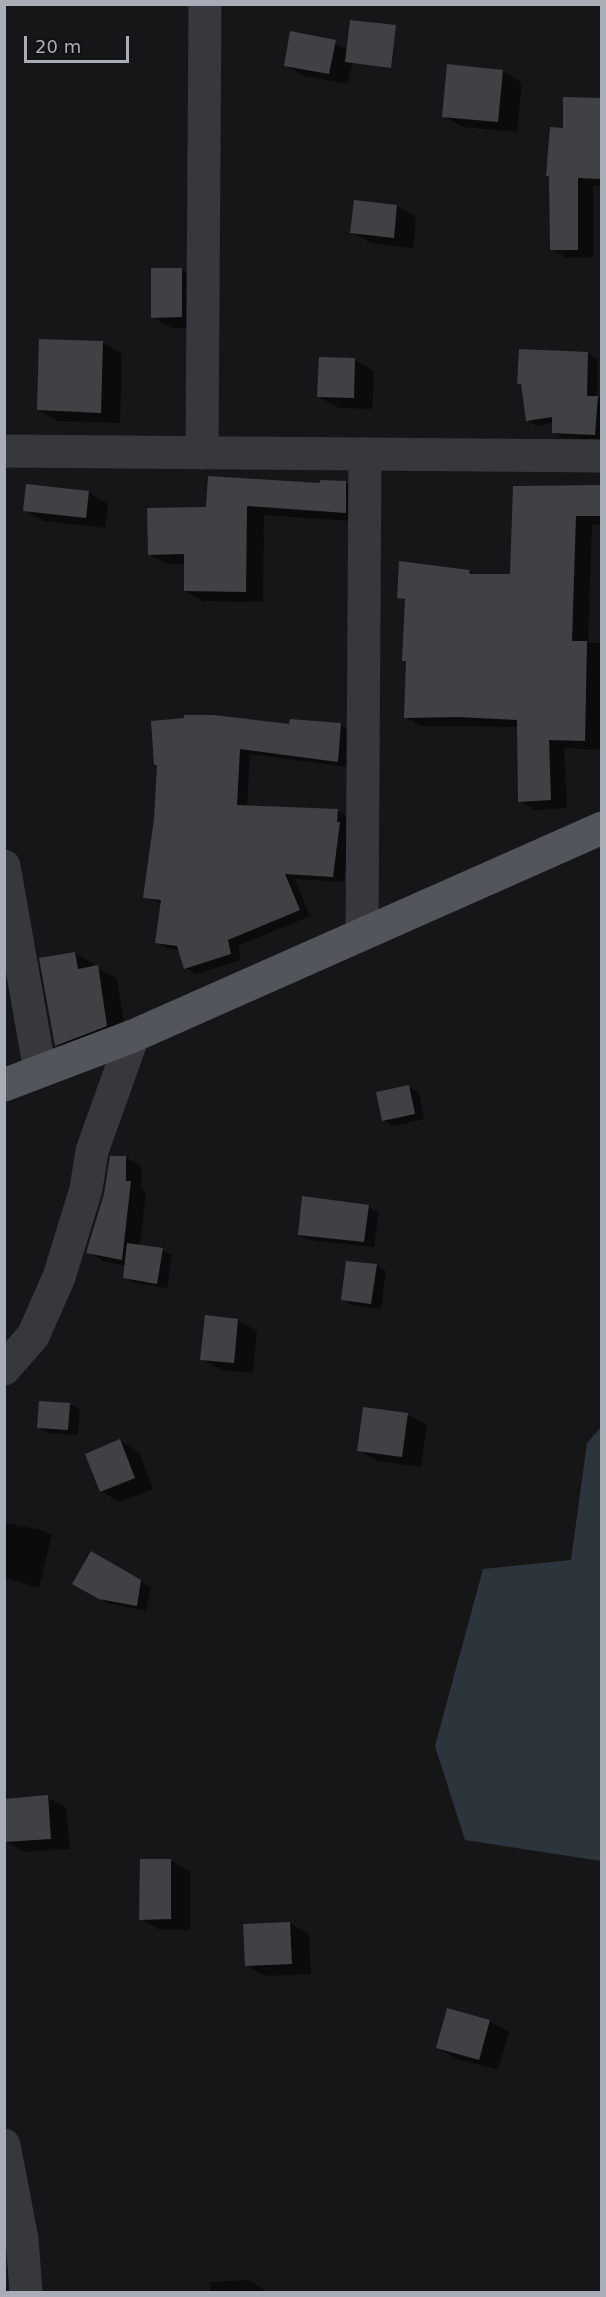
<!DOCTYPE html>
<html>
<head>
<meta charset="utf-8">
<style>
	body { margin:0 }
	#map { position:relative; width:606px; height:2297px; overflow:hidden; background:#161618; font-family:"DejaVu Sans",sans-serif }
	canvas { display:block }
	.frame { position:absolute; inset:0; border:6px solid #a8adb8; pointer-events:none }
	.scale { position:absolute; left:24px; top:36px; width:105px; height:27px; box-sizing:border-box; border:3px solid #a8adb8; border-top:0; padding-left:8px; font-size:18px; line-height:21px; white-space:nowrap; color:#a8adb8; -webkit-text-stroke:4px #111113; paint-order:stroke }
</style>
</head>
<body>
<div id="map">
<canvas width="606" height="2297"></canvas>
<div class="frame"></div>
<div class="scale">20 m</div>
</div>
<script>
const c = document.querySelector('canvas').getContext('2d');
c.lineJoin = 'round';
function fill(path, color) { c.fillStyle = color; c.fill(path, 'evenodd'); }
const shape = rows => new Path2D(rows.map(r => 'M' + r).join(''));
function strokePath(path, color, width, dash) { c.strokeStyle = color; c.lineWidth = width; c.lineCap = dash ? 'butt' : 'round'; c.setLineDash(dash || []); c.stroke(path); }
fill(shape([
	[601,1427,601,1861,465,1840,435,1746,483,1569,571,1560,587,1443]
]), '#2c353c');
fill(shape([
	[331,40,354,55,348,84,304,76,285,65],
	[503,71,522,83,517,132,463,127,444,116],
	[602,99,602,186,593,186,593,258,567,258,552,249,565,130],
	[355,201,397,206,416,217,413,248,371,243,351,232],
	[182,270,201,281,201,328,172,328,153,317],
	[40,341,103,343,122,354,120,423,57,421,38,410],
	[588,353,597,359,597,397,602,400,602,440,563,438,553,432,554,423,537,426,527,420,522,385,519,383],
	[355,360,374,371,372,409,338,408,319,397],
	[346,483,364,493,364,522,264,515,263,602,203,601,185,591,186,564,167,564,149,554,207,508,321,485],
	[602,487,602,524,592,525,588,643,602,643,600,750,564,748,567,808,535,810,519,801,518,727,421,726,405,717,407,663,403,660,407,602,399,597,469,571,477,575,511,576],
	[88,492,108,504,105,528,44,521,25,510],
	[341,725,351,731,348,767,250,754,247,807,338,811,348,817,350,830,344,882,295,879,310,916,238,946,241,960,196,974,186,968,180,950,167,948,156,942,162,904,145,897,156,819,158,765,291,726],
	[75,953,94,964,94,967,117,978,126,1036,75,1056,56,1045],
	[409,1087,419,1092,424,1119,393,1126,383,1120],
	[125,1157,141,1166,141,1189,146,1192,140,1246,162,1250,172,1255,167,1288,134,1283,125,1277,126,1266,103,1261,88,1252],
	[303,1197,369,1207,379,1212,374,1247,309,1240,299,1235],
	[377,1265,386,1271,381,1309,352,1305,342,1299],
	[206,1317,238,1320,257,1331,253,1373,221,1370,202,1359],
	[40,1402,70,1404,80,1410,78,1435,48,1433,38,1427],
	[407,1414,427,1425,421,1467,377,1461,358,1450],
	[120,1441,139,1452,153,1489,120,1502,101,1491],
	[4,1523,42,1530,52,1535,39,1588,4,1577],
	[92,1553,151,1587,146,1611,110,1604,74,1583],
	[4,1740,5,1771,4,1771],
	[47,1797,66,1808,70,1849,24,1852,5,1841],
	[171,1860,190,1872,190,1930,160,1930,141,1919],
	[290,1923,309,1934,311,1974,265,1976,246,1965,245,1926],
	[490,2021,509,2032,498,2070,457,2059,438,2048],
	[248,2280,267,2292,210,2292,210,2282]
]), '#0007');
fill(shape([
	[350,20,396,25,391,68,345,62],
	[290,31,336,40,329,74,284,66],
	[447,64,503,70,498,122,442,117],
	[563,97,602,98,600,179,578,178,578,250,550,250,549,176,546,176,550,127,563,128],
	[354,200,397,205,394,238,350,233],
	[151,268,182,268,182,317,151,318],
	[39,339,103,341,101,413,37,410],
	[519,349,588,352,587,396,598,396,595,435,552,433,552,417,526,421,521,384,517,384],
	[319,357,355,358,354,398,317,397],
	[208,476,320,483,320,480,346,481,346,513,247,506,246,592,184,591,184,554,148,555,147,508,206,507],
	[26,484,89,491,86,518,23,511],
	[602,485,602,516,576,516,572,641,587,641,585,741,549,740,551,800,518,802,517,720,459,717,404,718,406,661,402,661,405,599,397,598,399,561,469,570,470,574,510,574,513,486],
	[184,715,214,715,289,724,290,719,341,723,338,762,240,749,237,805,338,809,337,822,340,822,333,877,285,874,300,910,228,940,231,954,184,969,177,946,155,943,161,900,143,898,154,819,157,765,154,765,151,721,184,718],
	[75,952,78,969,98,965,107,1026,55,1046,39,958],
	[409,1085,415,1114,382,1121,376,1092],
	[110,1156,126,1156,126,1181,131,1181,122,1260,86,1253,104,1194],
	[302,1196,369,1205,364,1242,298,1235],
	[127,1243,163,1248,157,1284,123,1278],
	[346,1261,377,1264,371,1304,341,1300],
	[205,1315,238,1319,234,1363,200,1360],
	[39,1401,70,1403,68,1430,37,1428],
	[363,1407,408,1413,402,1457,357,1451],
	[120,1439,135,1478,100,1492,85,1454],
	[91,1551,141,1580,137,1606,99,1599,72,1584],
	[48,1795,51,1839,4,1842,4,1799],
	[140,1859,171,1859,171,1919,139,1920],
	[290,1922,292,1964,245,1966,243,1924],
	[447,2008,490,2020,479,2060,436,2048]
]), '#404145');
strokePath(shape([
	[4,451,602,456],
	[202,453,205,4],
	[4,866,40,1071],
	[362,934,365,454],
	[4,1369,33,1336,59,1277,86,1189,92,1151,133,1036],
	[4,2145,22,2239,26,2292]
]), '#37383d', 33);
strokePath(shape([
	[4,1085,133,1036,602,828]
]), '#53555c', 33);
</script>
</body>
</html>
